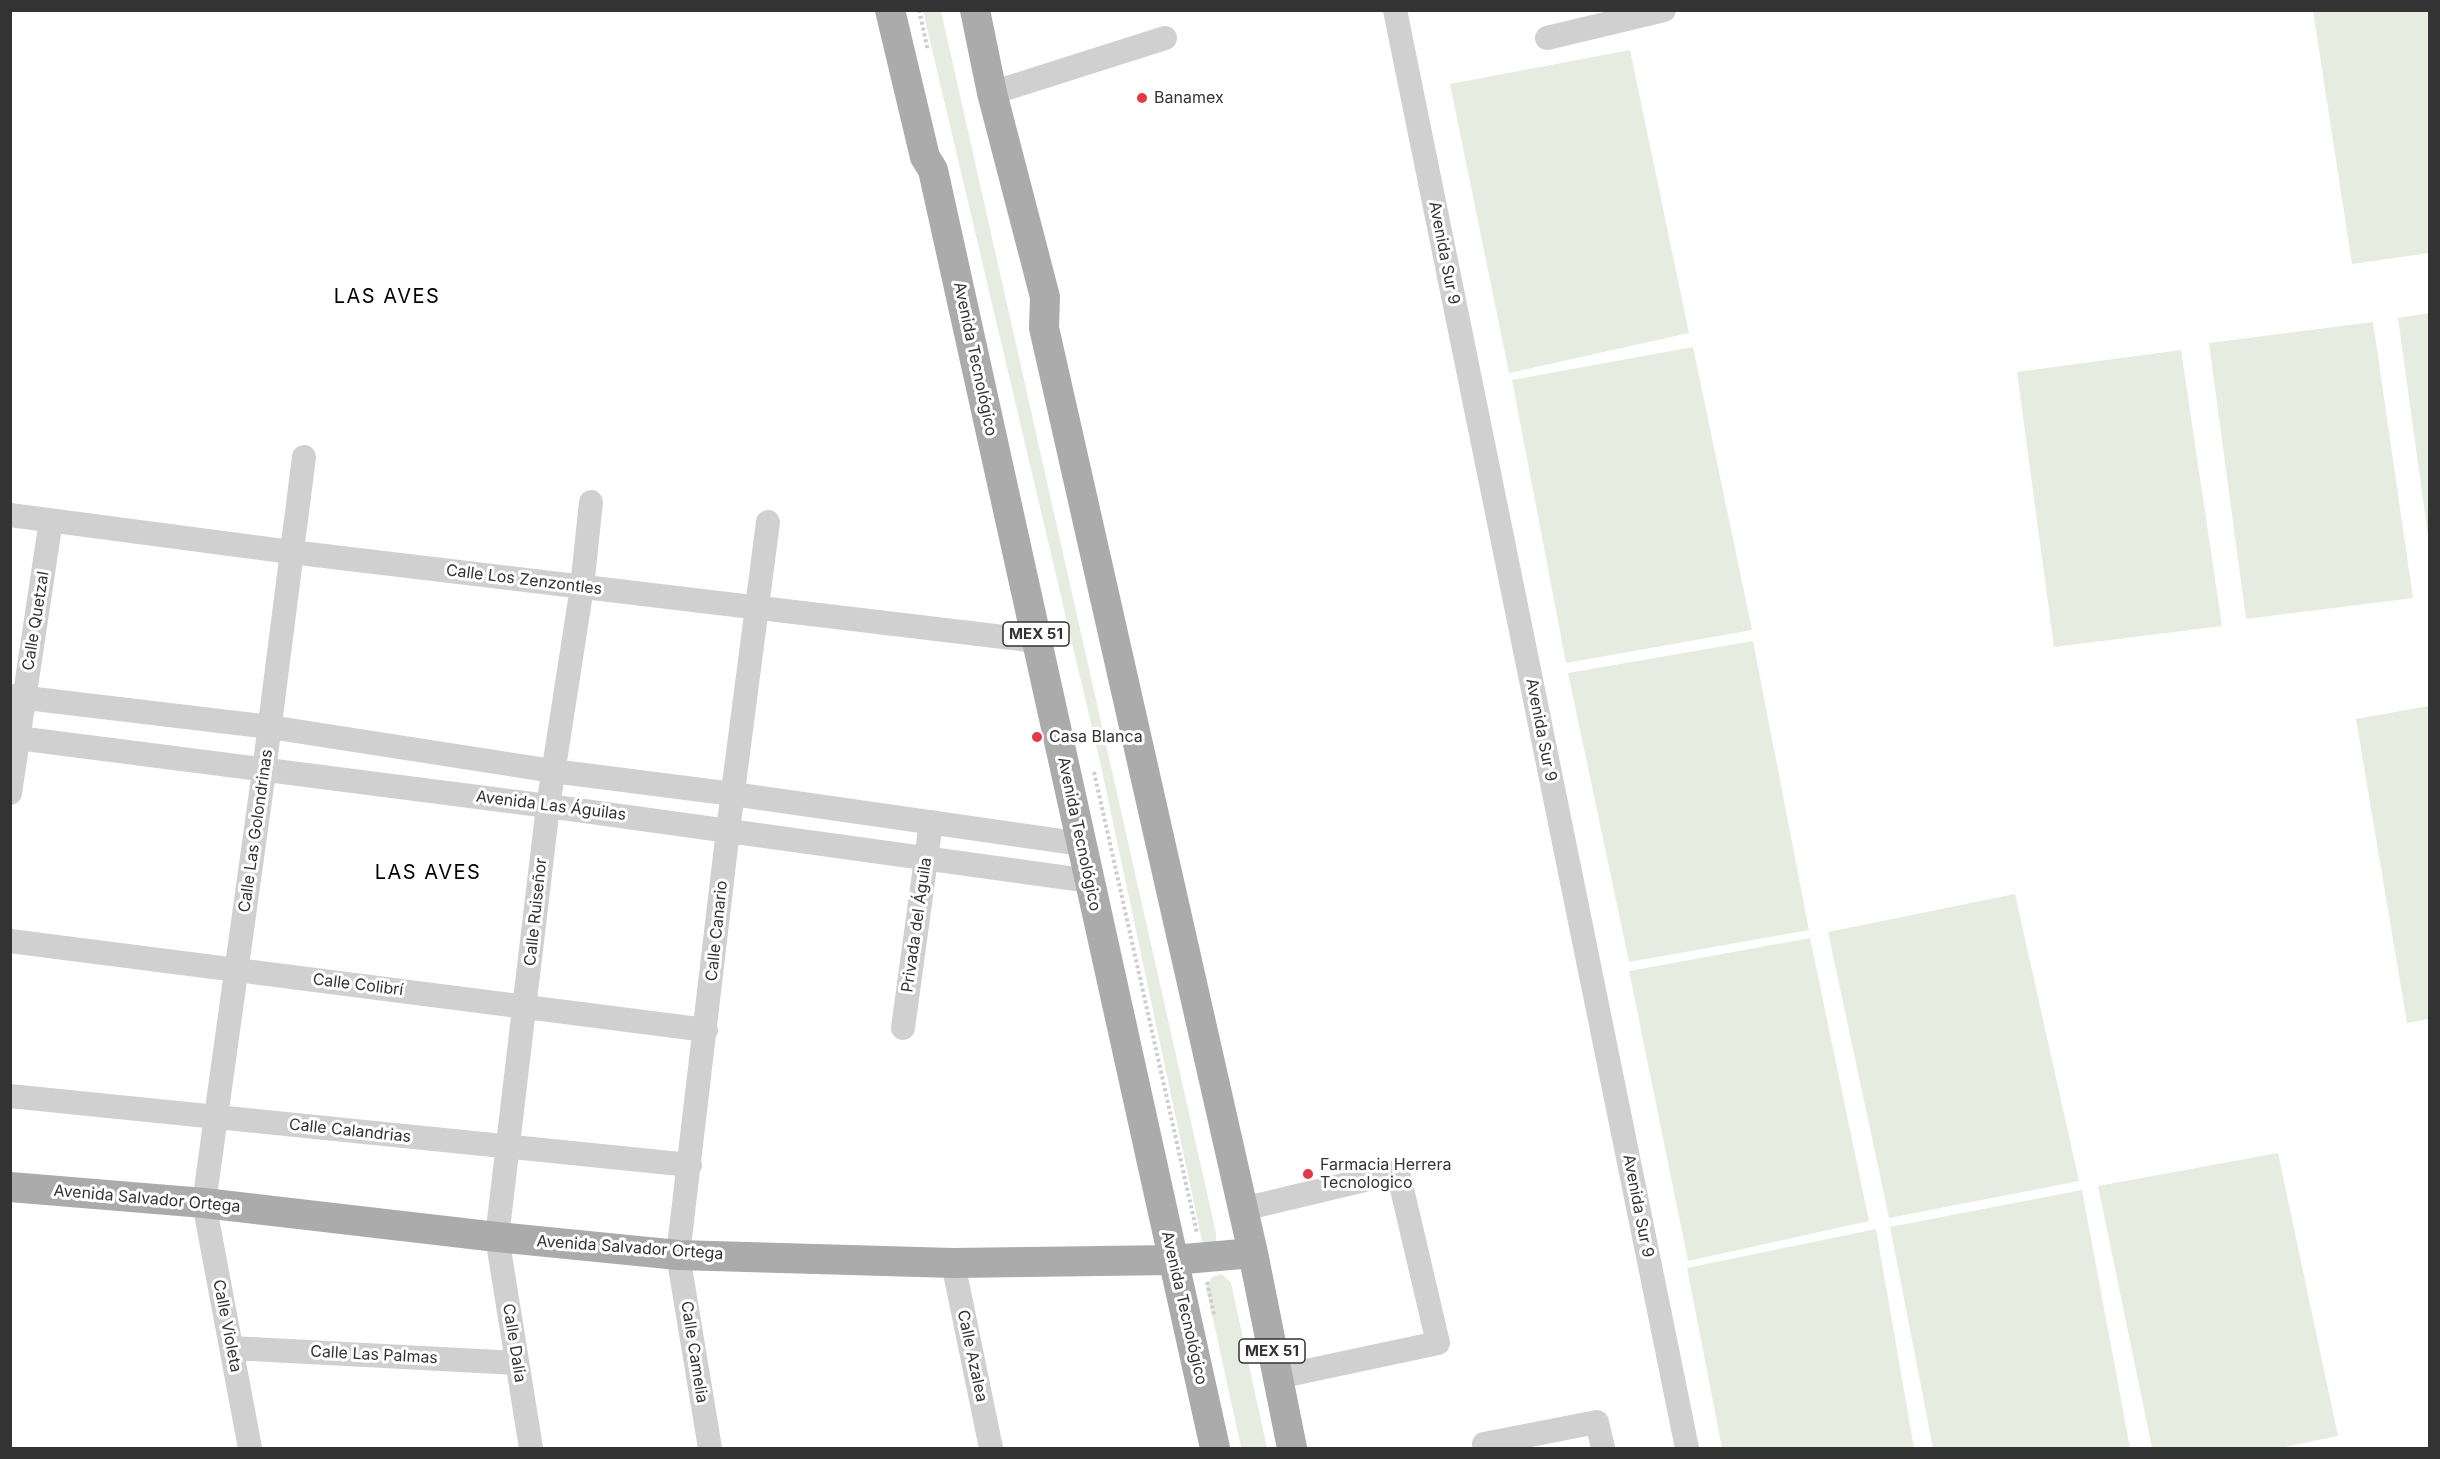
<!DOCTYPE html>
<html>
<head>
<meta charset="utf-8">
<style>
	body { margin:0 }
	#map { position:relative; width:2440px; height:1459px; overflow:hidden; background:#fff; font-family:Inter,sans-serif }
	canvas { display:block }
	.frame { position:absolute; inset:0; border:12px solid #333; pointer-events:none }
</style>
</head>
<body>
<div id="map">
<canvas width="2440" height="1459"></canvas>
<div class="frame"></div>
</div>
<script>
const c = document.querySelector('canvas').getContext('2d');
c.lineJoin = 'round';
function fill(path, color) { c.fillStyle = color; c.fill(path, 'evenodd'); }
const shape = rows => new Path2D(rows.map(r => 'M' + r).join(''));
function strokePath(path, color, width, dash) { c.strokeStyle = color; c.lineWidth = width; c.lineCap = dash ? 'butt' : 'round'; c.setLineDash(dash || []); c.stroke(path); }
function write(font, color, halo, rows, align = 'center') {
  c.font = font + ' Inter,sans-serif'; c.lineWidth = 6; c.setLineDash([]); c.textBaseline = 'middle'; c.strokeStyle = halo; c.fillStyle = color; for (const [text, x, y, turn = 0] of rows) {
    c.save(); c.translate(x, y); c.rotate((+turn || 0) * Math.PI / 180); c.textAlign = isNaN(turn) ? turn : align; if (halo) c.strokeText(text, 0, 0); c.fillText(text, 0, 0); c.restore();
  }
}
fill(shape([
	[923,11,941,11,1216,1233,1216,1246,1204,1248,1201,1236,1101,766],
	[2313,11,2429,11,2429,253,2352,264],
	[1630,50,1689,333,1509,373,1450,84],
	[2429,313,2430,313,2429,543,2398,318],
	[2373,322,2413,598,2246,619,2209,343],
	[1693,347,1752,630,1566,663,1512,380],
	[2181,350,2222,626,2054,647,2017,372],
	[1753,641,1809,930,1629,962,1568,673],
	[2429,706,2429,1019,2407,1023,2356,719],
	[2015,894,2079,1181,1889,1218,1828,932],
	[1810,938,1869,1221,1688,1261,1629,971],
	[2278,1153,2338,1436,2280,1448,2152,1448,2098,1186],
	[2082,1190,2130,1448,1933,1448,1890,1227],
	[1876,1229,1914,1448,1722,1448,1687,1268],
	[1222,1274,1231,1283,1267,1448,1241,1447,1206,1287,1212,1277]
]), '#e6ecdf');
strokePath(shape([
	[919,10,928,51],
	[1094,772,1197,1233],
	[1207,1282,1214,1315]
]), '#cdcdcd', 4, [3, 3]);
strokePath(shape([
	[1395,10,1687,1448],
	[1547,38,1664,10],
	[992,93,1165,38],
	[10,515,291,552,1037,641],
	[10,696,270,727,553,771,733,794,1082,844],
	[10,737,548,806,1090,881],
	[10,793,51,520],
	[10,941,706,1030],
	[903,1028,931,822],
	[10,1096,690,1165],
	[1243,1209,1398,1172,1438,1343,1278,1377],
	[953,1263,991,1448],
	[232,1348,517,1363],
	[250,1448,204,1203,264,771,304,457],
	[531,1448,497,1237,548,806,582,587,591,502],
	[710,1448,678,1255,728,830,768,522],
	[1485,1448,1484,1444,1597,1422,1603,1448]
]), '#d0d0d0', 24);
strokePath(shape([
	[890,10,925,157,933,170,1215,1448],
	[975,10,992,93,1045,297,1044,328,1253,1253,1292,1448],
	[10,1187,204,1203,497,1237,678,1255,953,1263,1173,1260,1253,1253]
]), '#ababab', 30);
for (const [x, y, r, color] of [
	[1142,98,6,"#e63946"],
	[1037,737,6,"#e63946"],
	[1308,1174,6,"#e63946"]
]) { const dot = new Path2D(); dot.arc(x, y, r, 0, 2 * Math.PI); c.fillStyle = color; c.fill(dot); strokePath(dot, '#fff', 2); }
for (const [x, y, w] of [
	[1036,634,66],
	[1272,1351,66]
]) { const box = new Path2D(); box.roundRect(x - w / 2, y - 12, w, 24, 4.5); c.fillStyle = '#fff'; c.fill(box); strokePath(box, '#333', 1.5); }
write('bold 15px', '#333', null, [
	["MEX 51",1036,634],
	["MEX 51",1272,1351]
]);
write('16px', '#333', '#fff', [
	["Banamex",1154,98],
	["Casa Blanca",1049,737],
	["Farmacia Herrera",1320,1165],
	["Tecnologico",1320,1183]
], 'left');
write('16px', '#333', '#fff', [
	["Avenida Sur 9",1444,253,79],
	["Avenida Tecnológico",975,359,78],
	["Calle Los Zenzontles",524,580,7],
	["Calle Quetzal",36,621,-81],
	["Avenida Sur 9",1541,730,79],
	["Avenida Las Águilas",551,806,7],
	["Calle Las Golondrinas",256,831,-82],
	["Avenida Tecnológico",1079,834,78],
	["Calle Ruiseñor",536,912,-84],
	["Privada del Águila",917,925,-82],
	["Calle Canario",717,931,-84],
	["Calle Colibrí",358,985,7],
	["Calle Calandrias",350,1131,6],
	["Avenida Salvador Ortega",147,1199,5],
	["Avenida Sur 9",1638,1206,79],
	["Avenida Salvador Ortega",630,1248,4],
	["Avenida Tecnológico",1184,1308,77],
	["Calle Violeta",227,1326,79],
	["Calle Dalia",514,1343,81],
	["Calle Camelia",694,1352,81],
	["Calle Las Palmas",374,1355,3],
	["Calle Azalea",972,1356,78]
]);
c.letterSpacing = '1.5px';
write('20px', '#000', '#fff', [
	["LAS AVES",387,297],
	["LAS AVES",428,873]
]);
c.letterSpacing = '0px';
</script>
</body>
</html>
